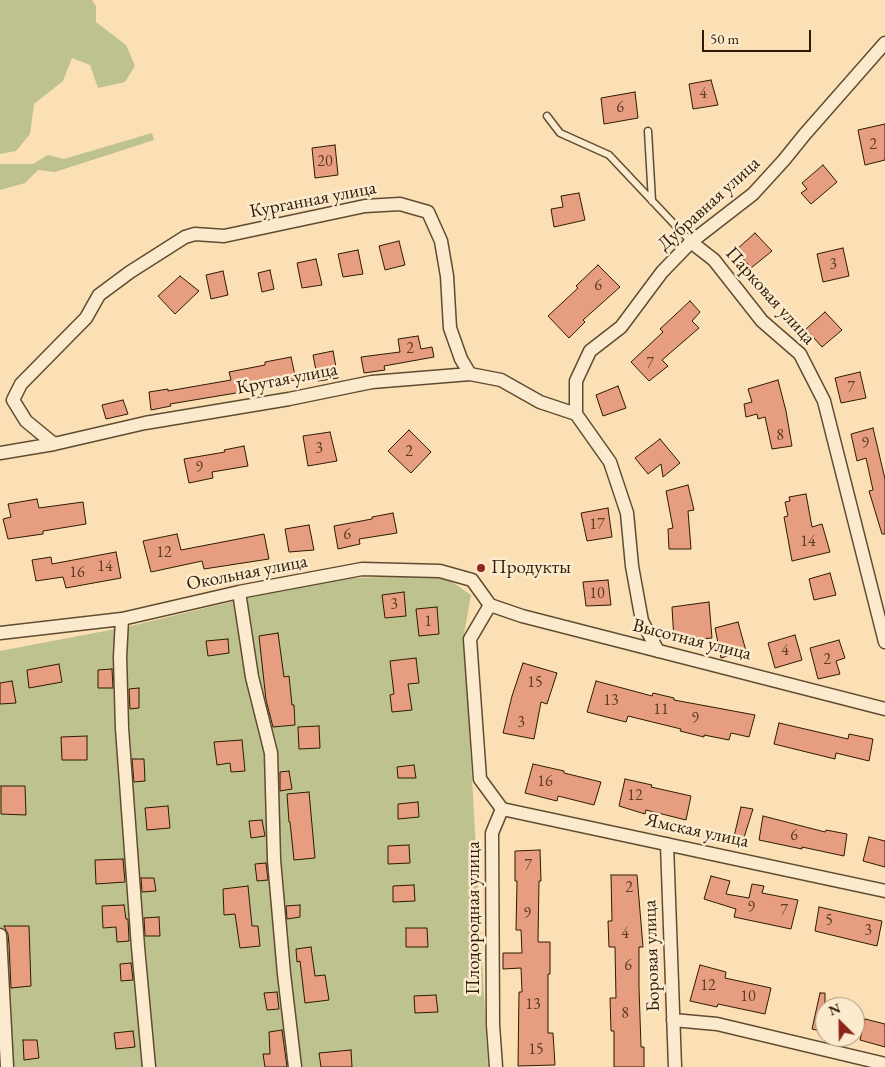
<!DOCTYPE html>
<html>
<head>
<meta charset="utf-8">
<style>
	body { margin:0 }
	#map { position:relative; width:885px; height:1067px; overflow:hidden; background:#fbdfb5; font-family:"EB Garamond",serif }
	canvas { display:block }
	.north { position:absolute; left:815px; top:997px; width:50px; height:50px; box-sizing:border-box; background:#fceacf; border:1px solid #a9977d; border-radius:50%; rotate:337deg; font-size:14px; font-weight:700; line-height:20px; text-align:center; color:#2d1b03 }
	.north::after { content:''; display:block; margin:auto; width:18px; height:22px; background:#8f2418; clip-path:polygon(50% 0,100% 100%,50% 72%,0 100%) }
	.scale { position:absolute; left:702px; top:30px; width:109px; height:22px; box-sizing:border-box; border:2px solid #2d1b03; border-top:0; padding-left:6px; font-size:15px; line-height:18px; white-space:nowrap; color:#2d1b03; -webkit-text-stroke:4px #fceacf; paint-order:stroke }
</style>
</head>
<body>
<div id="map">
<canvas width="885" height="1067"></canvas>
<div class="north">N</div>
<div class="scale">50 m</div>
</div>
<script>
const c = document.querySelector('canvas').getContext('2d');
c.lineJoin = 'round';
function fill(path, color) { c.fillStyle = color; c.fill(path, 'evenodd'); }
const shape = rows => new Path2D(rows.map(r => 'M' + r).join(''));
function strokePath(path, color, width, dash) { c.strokeStyle = color; c.lineWidth = width; c.lineCap = dash ? 'butt' : 'round'; c.setLineDash(dash || []); c.stroke(path); }
function write(font, color, halo, rows, align = 'center') {
  c.font = font + ' "EB Garamond",serif'; c.lineWidth = 5; c.setLineDash([]); c.textBaseline = 'middle'; c.strokeStyle = halo; c.fillStyle = color; for (const [text, x, y, turn = 0] of rows) {
    c.save(); c.translate(x, y); c.rotate((+turn || 0) * Math.PI / 180); c.textAlign = isNaN(turn) ? turn : align; if (halo) c.strokeText(text, 0, 0); c.fillText(text, 0, 0); c.restore();
  }
}
fill(shape([
	[0,0,92,0,96,6,96,22,126,45,135,66,125,82,98,88,90,65,72,58,63,81,34,104,30,134,16,151,0,154],
	[152,133,154,140,55,172,38,170,25,183,0,190,0,164,33,164,48,155,64,159],
	[442,575,471,595,464,634,488,1067,0,1067,0,651,131,626,326,579]
]), '#bdc28e');
const building = shape([
	[711,80,718,105,693,109,689,84,711,80],
	[635,92,638,118,604,124,601,98,635,92],
	[885,124,885,160,865,165,858,130,885,124],
	[335,145,338,175,315,178,312,148,335,145],
	[823,165,837,182,811,204,801,193,807,189,802,183,823,165],
	[579,193,585,220,554,227,551,209,563,207,561,196,579,193],
	[755,233,772,251,751,268,736,250,755,233],
	[399,241,405,265,385,270,379,246,399,241],
	[843,248,849,276,823,282,817,254,843,248],
	[358,250,363,274,343,277,338,254,358,250],
	[316,259,322,285,302,288,297,263,316,259],
	[598,265,620,287,583,320,585,322,569,338,548,316,578,288,576,286,598,265],
	[270,270,274,289,262,292,258,273,270,270],
	[223,271,228,295,211,299,206,275,223,271],
	[180,276,199,291,175,314,158,296,180,276],
	[690,301,700,312,692,321,699,328,662,360,668,366,649,381,631,362,663,332,660,329,690,301],
	[825,312,842,330,822,347,806,329,825,312],
	[418,336,421,349,432,347,434,357,384,366,385,370,364,373,361,357,400,352,398,339,418,336],
	[333,351,338,378,318,381,313,355,333,351],
	[291,357,296,380,253,387,254,390,170,404,171,406,151,410,149,392,168,389,168,391,231,380,229,372,265,365,265,362,291,357],
	[860,372,866,398,841,403,835,378,860,372],
	[778,380,786,411,792,446,772,449,765,417,758,419,757,414,746,417,744,404,752,402,748,389,778,380],
	[618,386,626,408,603,416,596,395,618,386],
	[123,400,128,414,106,419,102,405,123,400],
	[873,428,885,479,885,534,882,534,869,491,873,490,866,458,857,461,851,434,873,428],
	[409,430,431,452,411,473,388,451,409,430],
	[330,432,337,461,308,466,303,436,330,432],
	[660,439,680,463,663,477,661,464,648,474,635,458,660,439],
	[244,446,248,466,212,472,213,478,189,483,184,459,225,452,224,450,244,446],
	[688,485,694,510,688,511,691,549,669,549,668,529,673,528,666,491,688,485],
	[806,494,812,527,822,524,830,552,792,561,784,517,788,516,785,502,790,501,789,497,806,494],
	[37,499,39,508,83,502,86,524,43,531,43,534,8,539,3,519,11,517,8,504,37,499],
	[608,508,612,537,587,541,581,513,608,508],
	[393,513,397,533,359,539,360,544,338,549,334,526,372,519,372,517,393,513],
	[309,525,314,550,289,552,285,529,309,525],
	[177,534,181,550,264,534,269,559,204,569,202,561,151,572,143,541,177,534],
	[116,552,121,578,66,588,63,577,36,581,32,560,51,557,52,564,116,552],
	[830,573,836,595,814,600,809,579,830,573],
	[608,580,611,605,586,606,583,582,608,580],
	[404,592,406,616,385,618,382,595,404,592],
	[709,602,712,638,674,641,672,607,709,602],
	[437,607,439,634,419,636,416,609,437,607],
	[738,622,746,651,721,658,715,628,738,622],
	[278,633,284,677,289,676,292,705,294,705,295,725,273,727,266,700,259,636,278,633],
	[795,635,802,660,775,668,768,643,795,635],
	[228,639,229,653,208,656,206,641,228,639],
	[839,640,845,658,836,661,840,674,818,679,810,648,839,640],
	[416,658,419,683,408,684,412,710,392,712,390,695,394,694,390,661,416,658],
	[523,663,557,673,547,704,541,702,534,739,503,733,512,696,523,663],
	[59,664,62,682,29,688,27,670,59,664],
	[112,669,113,688,98,688,98,670,112,669],
	[12,681,16,703,0,704,0,683,12,681],
	[596,681,652,696,653,693,674,698,674,700,755,715,749,737,731,733,729,740,704,735,704,737,680,731,681,729,628,716,626,722,587,712,596,681],
	[139,688,139,708,130,709,129,689,139,688],
	[779,723,848,739,849,734,873,739,869,761,836,753,835,759,774,744,779,723],
	[319,726,320,748,299,749,298,727,319,726],
	[87,736,87,760,62,760,61,737,87,736],
	[242,740,245,771,231,772,230,763,217,765,214,742,242,740],
	[132,759,144,759,145,781,134,782,132,759],
	[533,764,564,771,564,773,601,782,594,805,558,796,557,801,525,793,533,764],
	[414,765,416,778,398,778,397,767,414,765],
	[289,771,292,789,280,791,280,772,289,771],
	[625,779,652,785,651,787,691,796,686,820,646,810,645,814,619,806,625,779],
	[1,786,25,786,26,815,1,814,1,786],
	[309,792,315,858,294,860,290,822,289,822,287,794,309,792],
	[418,802,419,817,398,819,398,804,418,802],
	[168,806,170,828,147,830,145,808,168,806],
	[741,807,753,809,741,847,732,845,741,807],
	[763,816,825,832,826,830,847,834,844,856,802,847,802,849,759,840,763,816],
	[262,820,265,836,251,838,249,821,262,820],
	[869,837,885,841,885,867,863,861,869,837],
	[409,845,410,863,388,864,388,846,409,845],
	[540,850,541,881,539,881,538,942,550,942,550,974,548,974,548,1033,553,1033,555,1065,518,1066,519,992,522,992,521,968,503,969,503,953,522,953,521,930,516,930,517,881,515,881,515,851,540,850],
	[123,859,125,882,96,884,95,860,123,859],
	[266,863,268,880,257,881,255,864,266,863],
	[611,875,637,875,643,947,639,947,639,987,641,1047,644,1047,644,1067,614,1067,614,1031,611,1031,610,998,616,998,615,947,609,947,608,921,612,921,611,875],
	[711,876,730,881,726,894,749,898,752,884,764,886,762,893,798,900,791,929,734,917,736,909,704,899,711,876],
	[141,878,154,878,156,891,142,892,141,878],
	[414,885,415,901,393,902,393,886,414,885],
	[248,886,252,926,258,926,260,946,240,948,235,914,224,915,223,889,248,886],
	[124,905,126,919,128,919,129,941,117,942,116,927,103,928,102,906,124,905],
	[300,905,300,917,287,919,286,906,300,905],
	[819,907,882,921,877,946,815,931,819,907],
	[159,917,160,936,145,936,144,918,159,917],
	[4,926,29,926,31,986,11,988,9,944,8,934,4,926],
	[406,928,427,928,428,947,406,947,406,928],
	[311,947,315,976,325,975,329,1000,305,1003,300,961,297,962,296,949,311,947],
	[131,963,133,980,121,981,120,964,131,963],
	[700,965,726,972,725,978,771,988,765,1014,718,1004,717,1007,690,1001,700,965],
	[277,992,279,1009,267,1010,264,993,277,992],
	[820,993,825,993,825,1032,812,1029,820,993],
	[436,995,438,1012,415,1013,414,996,436,995],
	[865,1019,885,1024,885,1047,860,1040,865,1019],
	[282,1030,287,1067,265,1067,263,1054,270,1054,269,1032,282,1030],
	[133,1031,135,1047,116,1049,114,1033,133,1031],
	[23,1040,37,1040,39,1058,24,1060,23,1040],
	[351,1050,352,1067,321,1067,319,1053,351,1050]
]);
fill(building, '#e69d80');
strokePath(building, '#2d1b03', 1);
const lane = shape([
	[547,116,560,133,609,155,691,242],
	[648,131,652,201]
]);
const street = shape([
	[691,242,714,260,762,321,800,354,824,401,885,642],
	[54,444,26,421,13,400,21,384,86,318,99,295,130,272,185,237,195,234,224,236,365,206,400,204,428,212,441,241,447,276,450,328,461,359,470,374],
	[0,453,54,444,145,423,289,399,372,382,470,374,501,380,540,402,576,414],
	[239,592,252,677,271,753,274,860,284,974,295,1067],
	[490,605,470,639,480,779,502,809,492,833,493,1025,496,1067],
	[490,605,522,616,885,709],
	[122,619,120,657,122,728,138,947,149,1067],
	[0,633,122,619,239,592,362,569,440,571,472,580,490,605],
	[658,651,642,621,632,566,627,513,610,462,576,414,576,381,590,351,621,327,662,272,691,242,753,194,784,160,805,134,885,43],
	[502,809,885,891],
	[667,844,675,1067],
	[0,935,7,1067],
	[673,1020,717,1024,885,1064]
]);
strokePath(lane, '#604c30', 9);
strokePath(street, '#604c30', 15);
strokePath(lane, '#fceacf', 6);
strokePath(street, '#fceacf', 12);
for (const [x, y, r, color] of [
	[481,568,5,"#8f2418"]
]) { const dot = new Path2D(); dot.arc(x, y, r, 0, 2 * Math.PI); c.fillStyle = color; c.fill(dot); strokePath(dot, '#fceacf', 2); }
write('16px', '#5b3c22', null, [
	["4",703,94],
	["6",620,108],
	["2",873,145],
	["20",325,162],
	["3",833,265],
	["6",598,286],
	["2",410,349],
	["7",650,364],
	["7",851,388],
	["8",780,436],
	["9",865,444],
	["3",319,449],
	["2",409,452],
	["9",199,468],
	["17",597,525],
	["6",347,535],
	["14",808,542],
	["12",164,553],
	["14",105,567],
	["16",77,573],
	["10",597,594],
	["3",394,605],
	["1",428,622],
	["4",785,651],
	["2",827,660],
	["15",535,683],
	["13",611,701],
	["11",661,710],
	["9",695,719],
	["3",521,723],
	["16",545,782],
	["12",635,796],
	["6",794,836],
	["7",528,866],
	["2",629,888],
	["9",751,908],
	["7",784,911],
	["9",527,914],
	["5",829,921],
	["3",868,931],
	["4",625,934],
	["6",628,966],
	["12",708,986],
	["10",748,997],
	["13",533,1005],
	["8",625,1014],
	["15",536,1050]
]);
write('19px', '#2d1b03', '#fceacf', [
	["Курганная улица",313,200,-11],
	["Дубравная улица",709,204,-42],
	["Парковая улица",770,296,48],
	["Крутая улица",287,379,-11],
	["Окольная улица",247,573,-11],
	["Высотная улица",692,640,14],
	["Ямская улица",697,831,12],
	["Плодородная улица",474,918,-90],
	["Боровая улица",652,956,-92]
]);
write('19px', '#2d1b03', '#fceacf', [
	["Продукты",491,568]
], 'left');
</script>
</body>
</html>
